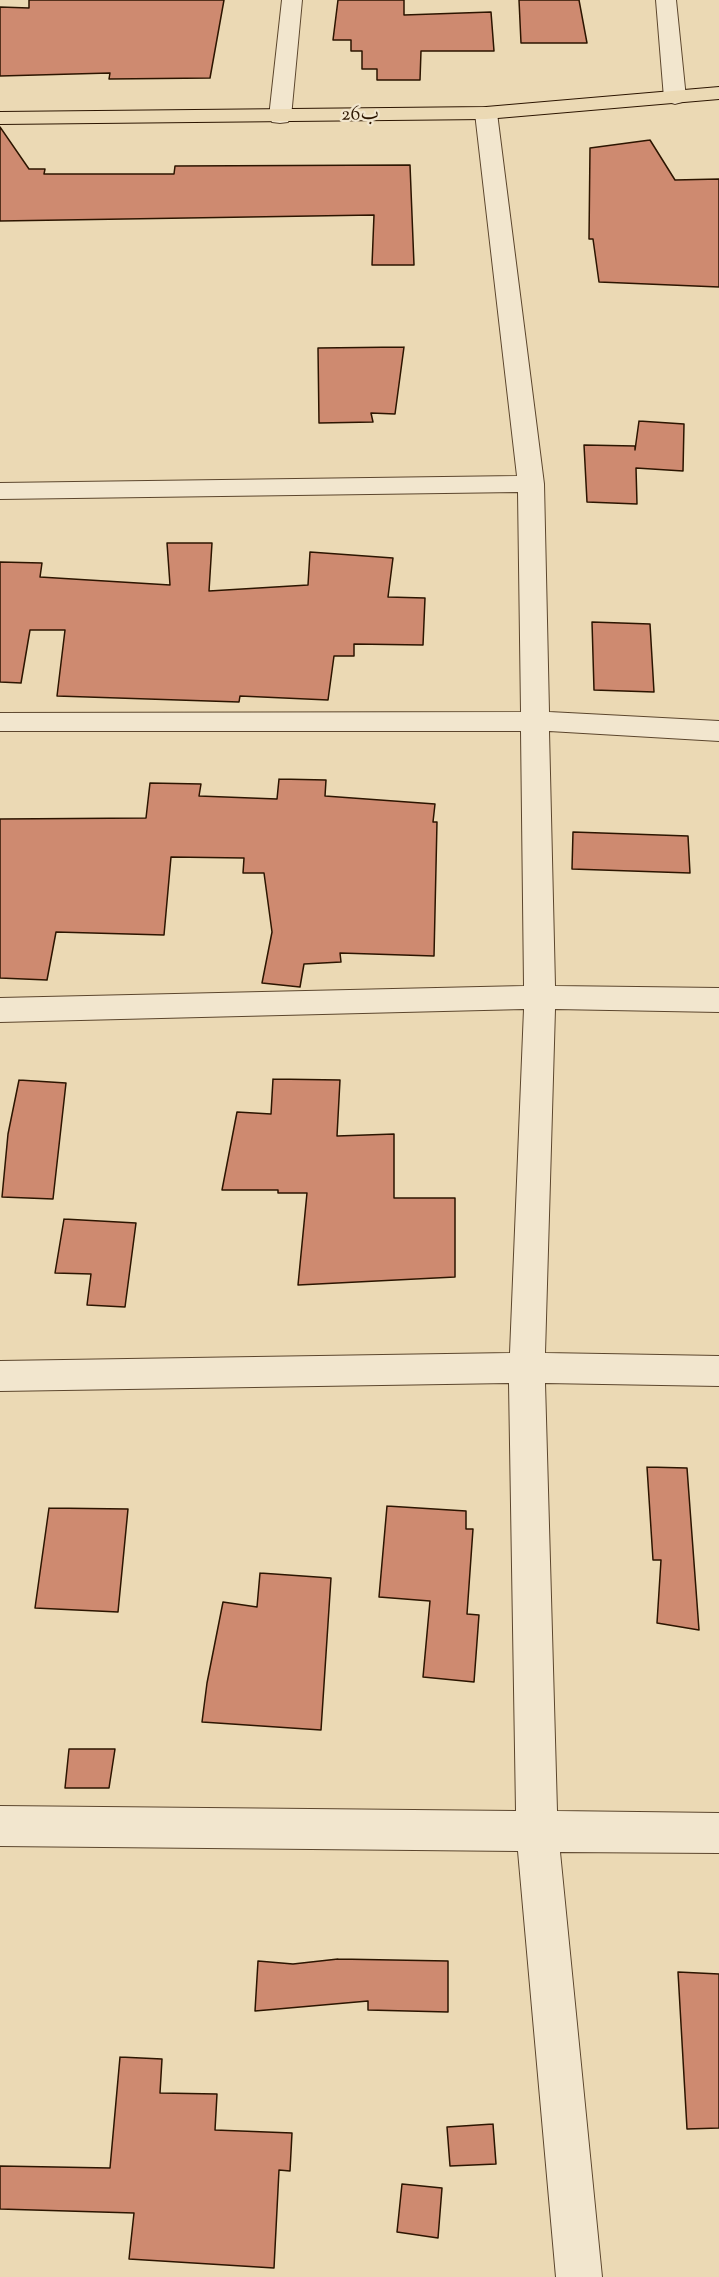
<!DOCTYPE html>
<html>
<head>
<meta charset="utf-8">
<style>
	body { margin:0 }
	canvas { display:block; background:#ebd9b4 }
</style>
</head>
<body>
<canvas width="719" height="2277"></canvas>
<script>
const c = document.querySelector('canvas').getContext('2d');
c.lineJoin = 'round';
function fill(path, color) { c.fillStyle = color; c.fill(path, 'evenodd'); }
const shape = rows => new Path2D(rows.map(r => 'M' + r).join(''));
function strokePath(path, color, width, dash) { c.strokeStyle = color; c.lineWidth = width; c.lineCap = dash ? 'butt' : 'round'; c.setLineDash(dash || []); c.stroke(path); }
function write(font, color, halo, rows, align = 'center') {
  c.font = font + ' "Sorts Mill Goudy",Amiri,serif'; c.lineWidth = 4.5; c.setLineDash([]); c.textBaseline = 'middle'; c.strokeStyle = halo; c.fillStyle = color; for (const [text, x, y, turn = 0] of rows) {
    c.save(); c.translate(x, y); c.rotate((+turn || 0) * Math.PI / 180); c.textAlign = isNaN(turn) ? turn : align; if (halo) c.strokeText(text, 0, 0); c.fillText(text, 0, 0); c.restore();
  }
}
const building = shape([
	[29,0,224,0,210,78,109,79,110,73,0,76,0,7,29,8,29,0],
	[338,0,404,0,404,15,491,12,494,51,421,51,420,80,377,80,377,69,362,69,362,51,351,51,351,40,333,40,338,0],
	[519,0,579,0,587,43,521,43,519,0],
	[0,127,29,169,45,169,44,174,174,174,175,166,410,165,414,265,372,265,374,215,0,221,0,127],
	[650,140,675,180,719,179,719,287,599,282,593,239,589,239,590,148,650,140],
	[404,347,395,414,371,413,373,422,319,423,318,348,404,347],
	[639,421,684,424,683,471,636,468,637,504,587,502,584,445,635,446,635,450,639,421],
	[167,543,212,543,209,591,308,585,310,552,393,558,388,597,425,598,423,645,354,644,354,656,334,656,328,700,240,696,239,702,57,696,65,630,30,630,21,683,0,682,0,562,42,563,40,577,170,585,167,543],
	[592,622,650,624,654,692,594,690,592,622],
	[279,779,326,780,325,796,435,804,433,822,437,822,434,956,340,953,341,962,304,964,300,987,262,983,272,932,264,873,243,873,244,858,171,857,164,935,56,932,47,980,0,978,0,819,146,818,150,783,201,784,199,796,277,799,279,779],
	[573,832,688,836,690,873,572,869,573,832],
	[273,1079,340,1080,337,1136,394,1134,394,1198,455,1198,455,1277,298,1285,307,1193,278,1193,278,1190,222,1190,237,1112,271,1114,273,1079],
	[19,1080,66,1083,53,1199,2,1197,8,1134,19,1080],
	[64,1219,136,1223,125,1307,87,1305,91,1274,55,1273,64,1219],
	[647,1467,687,1468,699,1630,657,1623,661,1560,653,1560,647,1467],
	[387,1506,466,1511,466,1529,473,1529,467,1614,479,1615,474,1682,423,1677,430,1601,379,1597,387,1506],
	[49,1508,128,1509,118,1612,35,1608,49,1508],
	[260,1573,331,1578,321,1730,202,1722,207,1683,223,1602,257,1607,260,1573],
	[69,1749,115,1749,109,1788,65,1788,69,1749],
	[338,1959,448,1961,448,2012,368,2010,368,2001,255,2011,258,1961,293,1964,338,1959],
	[678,1972,719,1974,719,2128,687,2129,678,1972],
	[120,2057,162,2059,160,2093,217,2094,215,2130,292,2133,290,2171,279,2170,274,2268,129,2259,134,2213,0,2209,0,2166,110,2168,120,2057],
	[493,2124,496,2164,450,2166,447,2127,493,2124],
	[402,2184,442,2188,438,2238,397,2232,402,2184]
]);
fill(building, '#ce8a70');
strokePath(building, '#2c1500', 1.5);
const minor = shape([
	[282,0,302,0,291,117,288,122,280,123,272,122,269,117,282,0],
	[656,0,676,0,686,98,682,102,675,104,668,102,664,98,656,0],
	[486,107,493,109,497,113,544,484,549,712,719,721,719,741,549,731,555,986,719,988,719,1012,555,1009,545,1353,719,1356,719,1386,545,1383,557,1811,719,1813,719,1853,560,1852,602,2277,556,2277,518,1851,0,1846,0,1806,516,1811,509,1383,0,1391,0,1361,510,1353,524,1009,0,1022,0,998,524,986,521,731,0,731,0,713,521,712,518,492,0,499,0,483,517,476,475,113,479,109,486,107]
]);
const trunk = shape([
	[719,87,719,99,486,119,0,124,0,112,486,107,719,87]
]);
strokePath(minor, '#5c462d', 2);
strokePath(trunk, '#2c1500', 2);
fill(minor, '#f2e6ce');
fill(trunk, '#ebd9b4');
write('20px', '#2c1500', '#f2e6ce', [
	["26ب",360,116,-1]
]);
</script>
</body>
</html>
